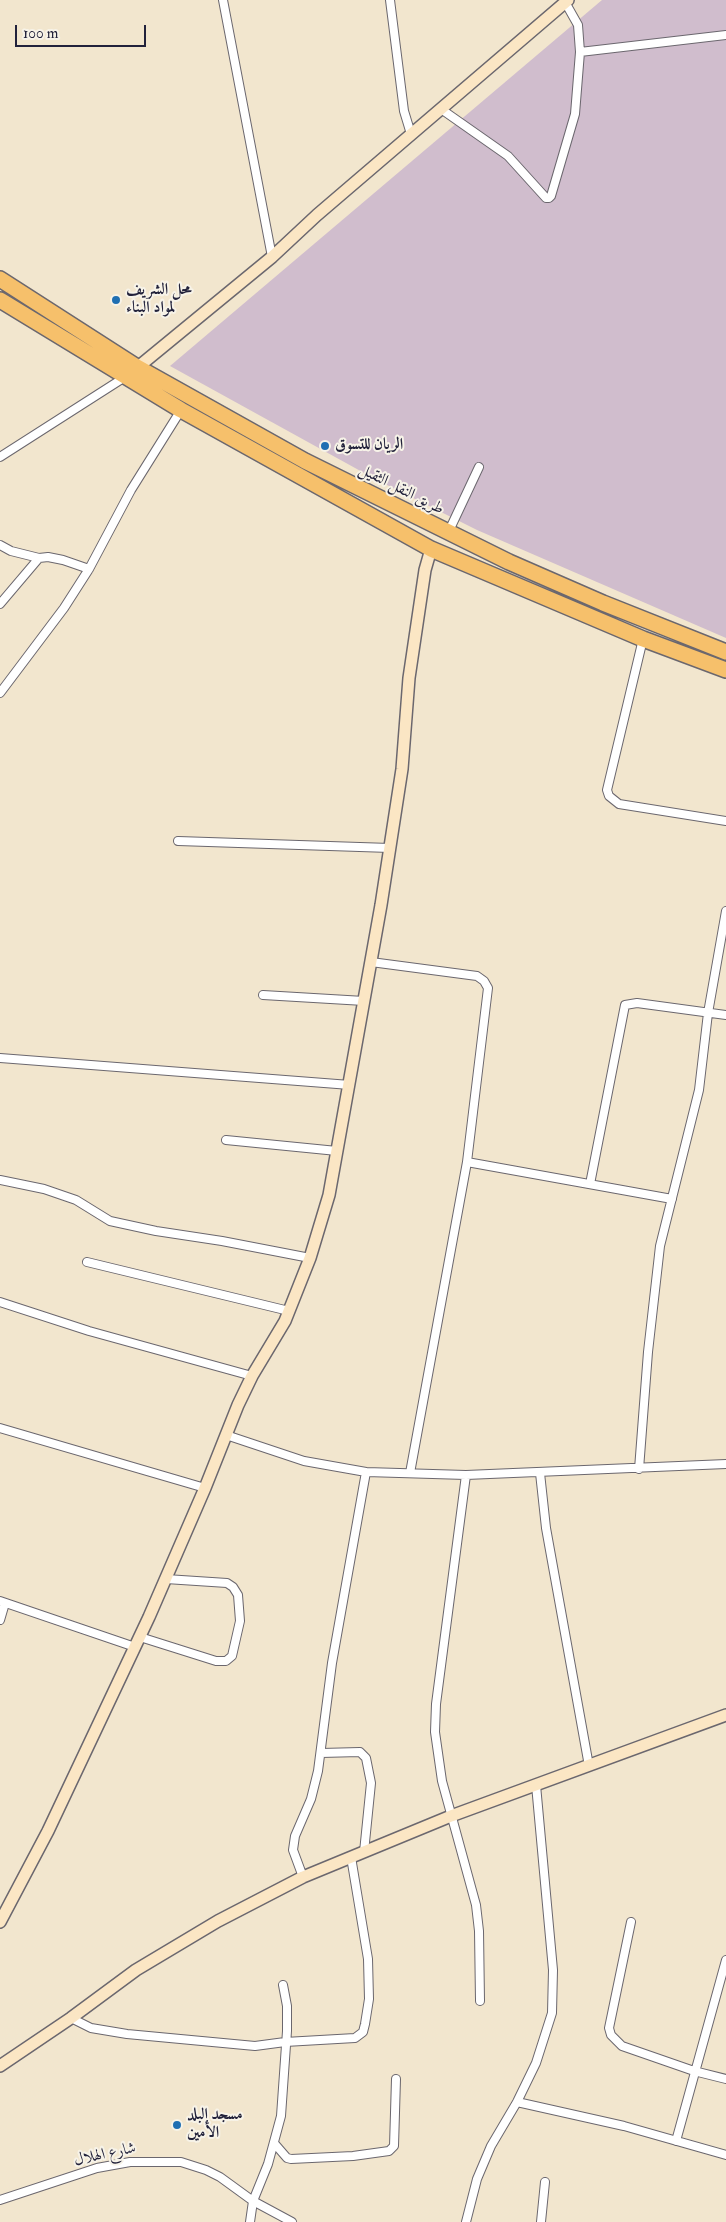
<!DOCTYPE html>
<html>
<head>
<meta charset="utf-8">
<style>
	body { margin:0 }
	#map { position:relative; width:726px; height:2222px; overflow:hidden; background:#f2e6ce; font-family:"IM FELL Double Pica",serif }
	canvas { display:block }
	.scale { position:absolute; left:15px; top:25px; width:131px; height:22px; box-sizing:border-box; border:2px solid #22223b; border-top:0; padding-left:6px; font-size:15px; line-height:18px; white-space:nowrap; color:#22223b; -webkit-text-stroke:4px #f7f3e8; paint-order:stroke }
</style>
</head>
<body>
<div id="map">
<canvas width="726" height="2222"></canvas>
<div class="scale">100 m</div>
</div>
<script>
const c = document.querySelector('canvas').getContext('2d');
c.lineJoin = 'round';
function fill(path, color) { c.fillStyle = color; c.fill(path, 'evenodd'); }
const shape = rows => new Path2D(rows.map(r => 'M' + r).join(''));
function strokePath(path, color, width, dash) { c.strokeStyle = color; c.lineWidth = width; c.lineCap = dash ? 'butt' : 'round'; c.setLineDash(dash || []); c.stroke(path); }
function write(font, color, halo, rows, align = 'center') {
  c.font = font + ' "IM FELL Double Pica",Amiri,serif'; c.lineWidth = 4; c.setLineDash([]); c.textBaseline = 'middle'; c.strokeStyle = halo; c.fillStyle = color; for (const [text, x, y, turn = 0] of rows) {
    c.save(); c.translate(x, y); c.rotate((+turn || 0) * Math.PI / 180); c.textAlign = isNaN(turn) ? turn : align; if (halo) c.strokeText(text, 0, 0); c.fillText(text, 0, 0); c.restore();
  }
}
fill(shape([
	[602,0,726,0,726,638,477,530,375,479,170,366]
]), '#d0bdcd');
const street = shape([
	[223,0,272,257],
	[390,0,404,111,411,134],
	[580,52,726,35],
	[441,109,508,156,546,198,549,198,551,196,575,114,580,52,578,25,565,2],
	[0,457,125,377],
	[448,533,479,467],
	[0,545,11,551,39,558],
	[0,604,39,558,48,557,63,560,89,569],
	[643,639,607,790,609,796,619,804,726,821],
	[0,693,64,608,89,569,131,490,181,410],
	[178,841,390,848],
	[371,962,477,976,484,981,488,988,467,1162,410,1473],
	[263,995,364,1001],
	[0,1058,350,1085],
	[226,1140,337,1151],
	[467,1162,672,1199],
	[0,1180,44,1189,76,1200,110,1221,156,1231,222,1241,310,1258],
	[590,1184,625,1005,637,1003,726,1015],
	[87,1262,289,1311],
	[0,1302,89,1331,252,1376],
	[0,1428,205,1488],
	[226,1435,304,1461,366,1472,466,1475,726,1464],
	[639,1469,648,1352,660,1246,699,1090,708,1013,726,911],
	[540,1473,546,1528,589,1766],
	[466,1475,436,1704,435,1732,442,1781,476,1905,479,1931,480,2001],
	[0,1601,135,1647],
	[0,1620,5,1603],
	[140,1637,216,1661,226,1661,232,1656,240,1621,238,1595,233,1587,227,1583,166,1579],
	[321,1753,360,1752,366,1758,371,1783,364,1852],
	[303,1877,293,1850,295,1836,311,1799,318,1771,332,1663,366,1472],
	[631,1922,609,2028,611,2035,622,2046,694,2071,726,2079],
	[71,2018,91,2028,127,2034,255,2046,285,2042,355,2038,363,2032,365,2024,369,1999,368,1959,351,1857],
	[517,2102,624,2126,726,2155],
	[676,2141,726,1960],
	[274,2143,287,2158,291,2159,353,2156,389,2151,394,2146,396,2079],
	[0,2200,97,2168,130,2162,181,2162,206,2170,220,2177,253,2201,292,2222],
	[250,2222,253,2201,268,2164,281,2116,287,2031,287,2006,283,1985],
	[466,2222,477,2179,491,2146,517,2102,536,2063,552,2013,553,1970,536,1785],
	[541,2222,545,2182]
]);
const secondary = shape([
	[132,372,272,257,317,215,568,0],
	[0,1922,48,1831,149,1617,205,1488,238,1405,252,1376,285,1321,310,1258,329,1195,381,905,402,769,409,678,425,570,431,549],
	[0,2066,71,2018,136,1970,218,1921,303,1877,451,1816,726,1715]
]);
const highway = shape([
	[0,279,137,367,305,461,509,562,603,603,726,652],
	[0,300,181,410,431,549,643,639,726,670]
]);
strokePath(street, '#6b676e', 10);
strokePath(secondary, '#6b676e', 14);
strokePath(highway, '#6b676e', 18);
strokePath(street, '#fff', 8);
strokePath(secondary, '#fbe6c4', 11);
strokePath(highway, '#f6c06b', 15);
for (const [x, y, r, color] of [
	[116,300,5,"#1f6fb2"],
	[325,446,5,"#1f6fb2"],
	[177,2125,5,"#1f6fb2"]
]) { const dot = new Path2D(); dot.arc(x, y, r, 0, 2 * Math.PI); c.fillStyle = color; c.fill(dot); strokePath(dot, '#f7f3e8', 2); }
write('bold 16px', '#22223b', '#f7f3e8', [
	["محل الشريف",126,291],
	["لمواد البناء",126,309],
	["الريان للتسوق",335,446],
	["مسجد البلد",187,2116],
	["الأمين",187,2134]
], 'left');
write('16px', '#22223b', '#f7f3e8', [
	["طريق النقل الثقيل",401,490,27],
	["شارع الهلال",105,2155,-12]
]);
</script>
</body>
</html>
